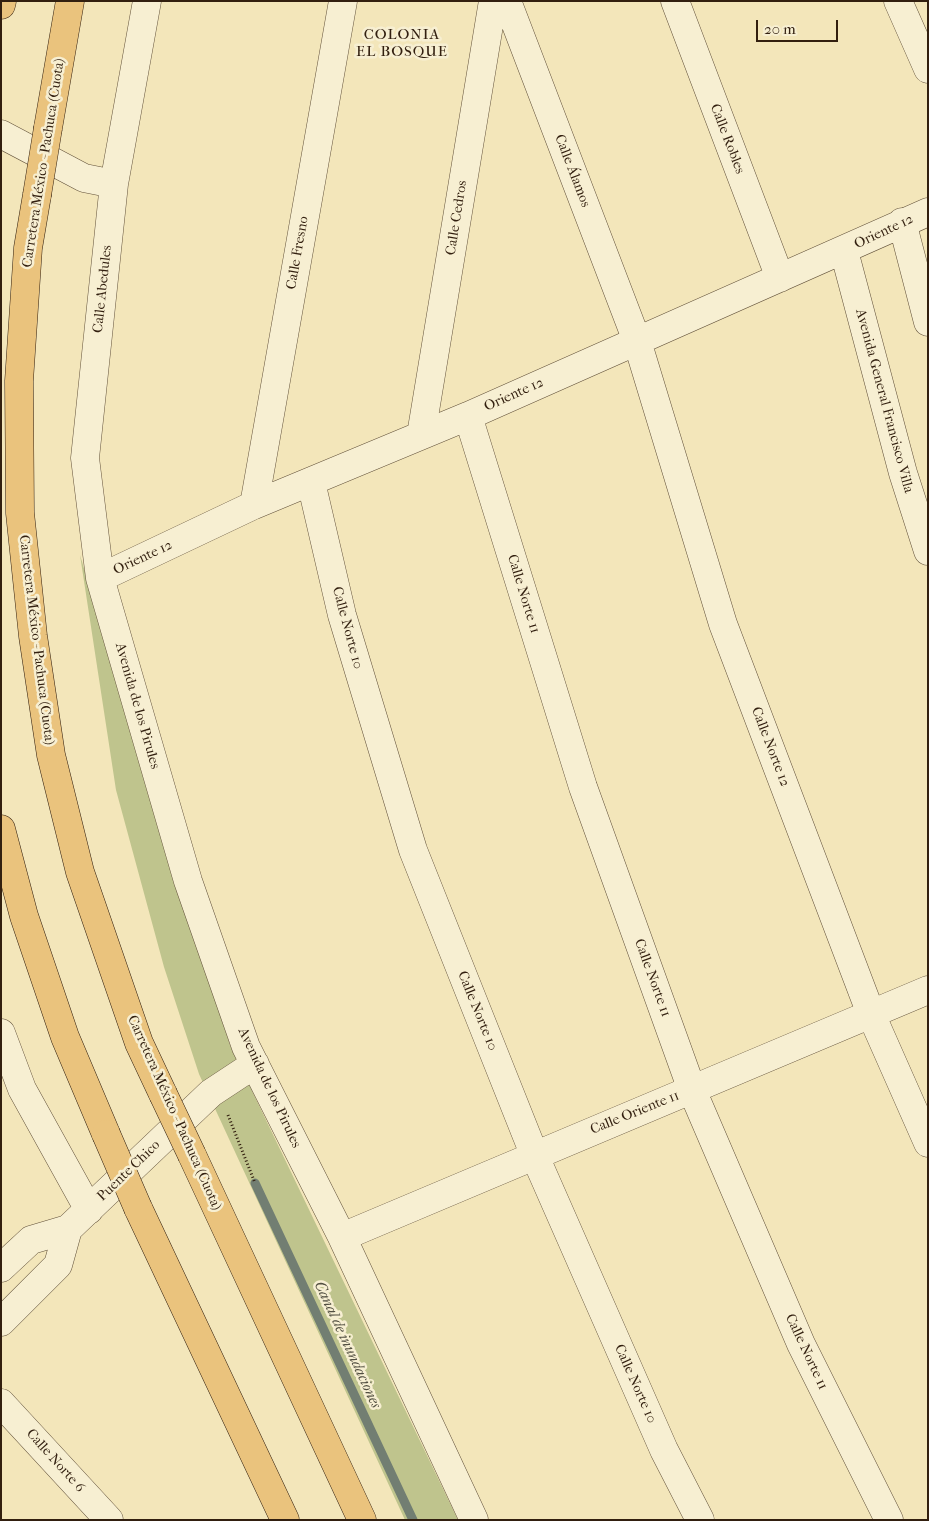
<!DOCTYPE html>
<html>
<head>
<meta charset="utf-8">
<style>
	body { margin:0 }
	#map { position:relative; width:929px; height:1521px; overflow:hidden; background:#f3e6ba; font-family:"IM FELL French Canon",serif }
	canvas { display:block }
	.frame { position:absolute; inset:0; border:2px solid #321f0f; pointer-events:none }
	.scale { position:absolute; left:756px; top:20px; width:82px; height:22px; box-sizing:border-box; border:2px solid #321f0f; border-top:0; padding-left:6px; font-size:15px; line-height:18px; white-space:nowrap; color:#321f0f; -webkit-text-stroke:4px #f7efd2; paint-order:stroke }
</style>
</head>
<body>
<div id="map">
<canvas width="929" height="1521"></canvas>
<div class="frame"></div>
<div class="scale">20 m</div>
</div>
<script>
const c = document.querySelector('canvas').getContext('2d');
c.lineJoin = 'round';
function fill(path, color) { c.fillStyle = color; c.fill(path, 'evenodd'); }
const shape = rows => new Path2D(rows.map(r => 'M' + r).join(''));
function strokePath(path, color, width, dash) { c.strokeStyle = color; c.lineWidth = width; c.lineCap = dash ? 'butt' : 'round'; c.setLineDash(dash || []); c.stroke(path); }
function write(font, color, halo, rows, align = 'center') {
  c.font = font + ' "IM FELL French Canon",serif'; c.lineWidth = 5; c.setLineDash([]); c.textBaseline = 'middle'; c.strokeStyle = halo; c.fillStyle = color; for (const [text, x, y, turn = 0] of rows) {
    c.save(); c.translate(x, y); c.rotate((+turn || 0) * Math.PI / 180); c.textAlign = isNaN(turn) ? turn : align; if (halo) c.strokeText(text, 0, 0); c.fillText(text, 0, 0); c.restore();
  }
}
fill(shape([
	[80,555,175,872,230,1045,458,1520,405,1520,199,1074,164,967,116,790]
]), '#bfc48d');
strokePath(shape([
	[255,1183,413,1520]
]), '#727e72', 9);
const minor = shape([
	[147,1,114,184,85,458,100,578,188,881,246,1047,342,1237,474,1520],
	[507,1,637,341,723,624,871,1014,928,1143],
	[675,1,780,278],
	[898,1,928,69],
	[1,134,84,178,114,184],
	[902,222,928,322],
	[844,251,903,473,928,551],
	[468,416,583,787,692,1090,801,1344,889,1520],
	[421,435,493,1],
	[311,482,342,615,413,850,534,1154,664,1450,700,1520],
	[254,505,343,1],
	[100,578,254,505,468,416,928,212],
	[1,1033,22,1089,89,1210],
	[342,1237,928,990],
	[1,1268,31,1240,68,1229,211,1093,255,1064],
	[1,1322,58,1265,68,1229],
	[1,1403,109,1520]
]);
const highway = shape([
	[1,5,2,1],
	[48,128,70,1],
	[37,195,28,248,19,381,20,513,33,636,51,755,80,872,139,1043,163,1094],
	[1,829,24,916,65,1037,106,1134],
	[192,1155,362,1520],
	[138,1208,285,1520]
]);
strokePath(minor, '#62513a', 29);
strokePath(highway, '#321f0f', 29);
strokePath(shape([
	[228,1115,255,1183]
]), '#321f0f', 3, [1, 2.5]);
strokePath(minor, '#f7efd2', 28);
strokePath(highway, '#eac37d', 28);
const highwayBridge = shape([
	[37,195,48,128],
	[163,1094,192,1155],
	[106,1134,138,1208]
]);
strokePath(highwayBridge, '#321f0f', 29, []);
strokePath(highwayBridge, '#eac37d', 28);
write('14px', '#321f0f', '#f7efd2', [
	["Calle Robles",727,139,69],
	["Carretera México - Pachuca (Cuota)",44,163,-81],
	["Calle Álamos",572,171,69],
	["Calle Cedros",457,218,-81],
	["Oriente 12",884,232,-25],
	["Calle Fresno",298,253,-80],
	["Calle Abedules",103,289,-84],
	["Oriente 12",514,395,-24],
	["Avenida General Francisco Villa",884,401,75],
	["Oriente 12",143,558,-25],
	["Calle Norte 11",523,594,73],
	["Calle Norte 10",347,628,75],
	["Carretera México - Pachuca (Cuota)",36,640,83],
	["Avenida de los Pirules",137,706,74],
	["Calle Norte 12",770,747,69],
	["Calle Norte 11",652,978,70],
	["Calle Norte 10",477,1011,68],
	["Avenida de los Pirules",269,1088,65],
	["Carretera México - Pachuca (Cuota)",174,1113,66],
	["Calle Oriente 11",635,1113,-22],
	["Puente Chico",129,1171,-44],
	["Calle Norte 11",806,1352,65],
	["Calle Norte 10",635,1384,66],
	["Calle Norte 6",55,1461,48]
]);
c.letterSpacing = '1px';
write('15px', '#321f0f', '#f7efd2', [
	["COLONIA",402,35],
	["EL BOSQUE",402,52]
]);
c.letterSpacing = '0px';
write('italic 15px', '#524f41', '#f7efd2', [
	["Canal de inundaciones",347,1345,65]
]);
</script>
</body>
</html>
